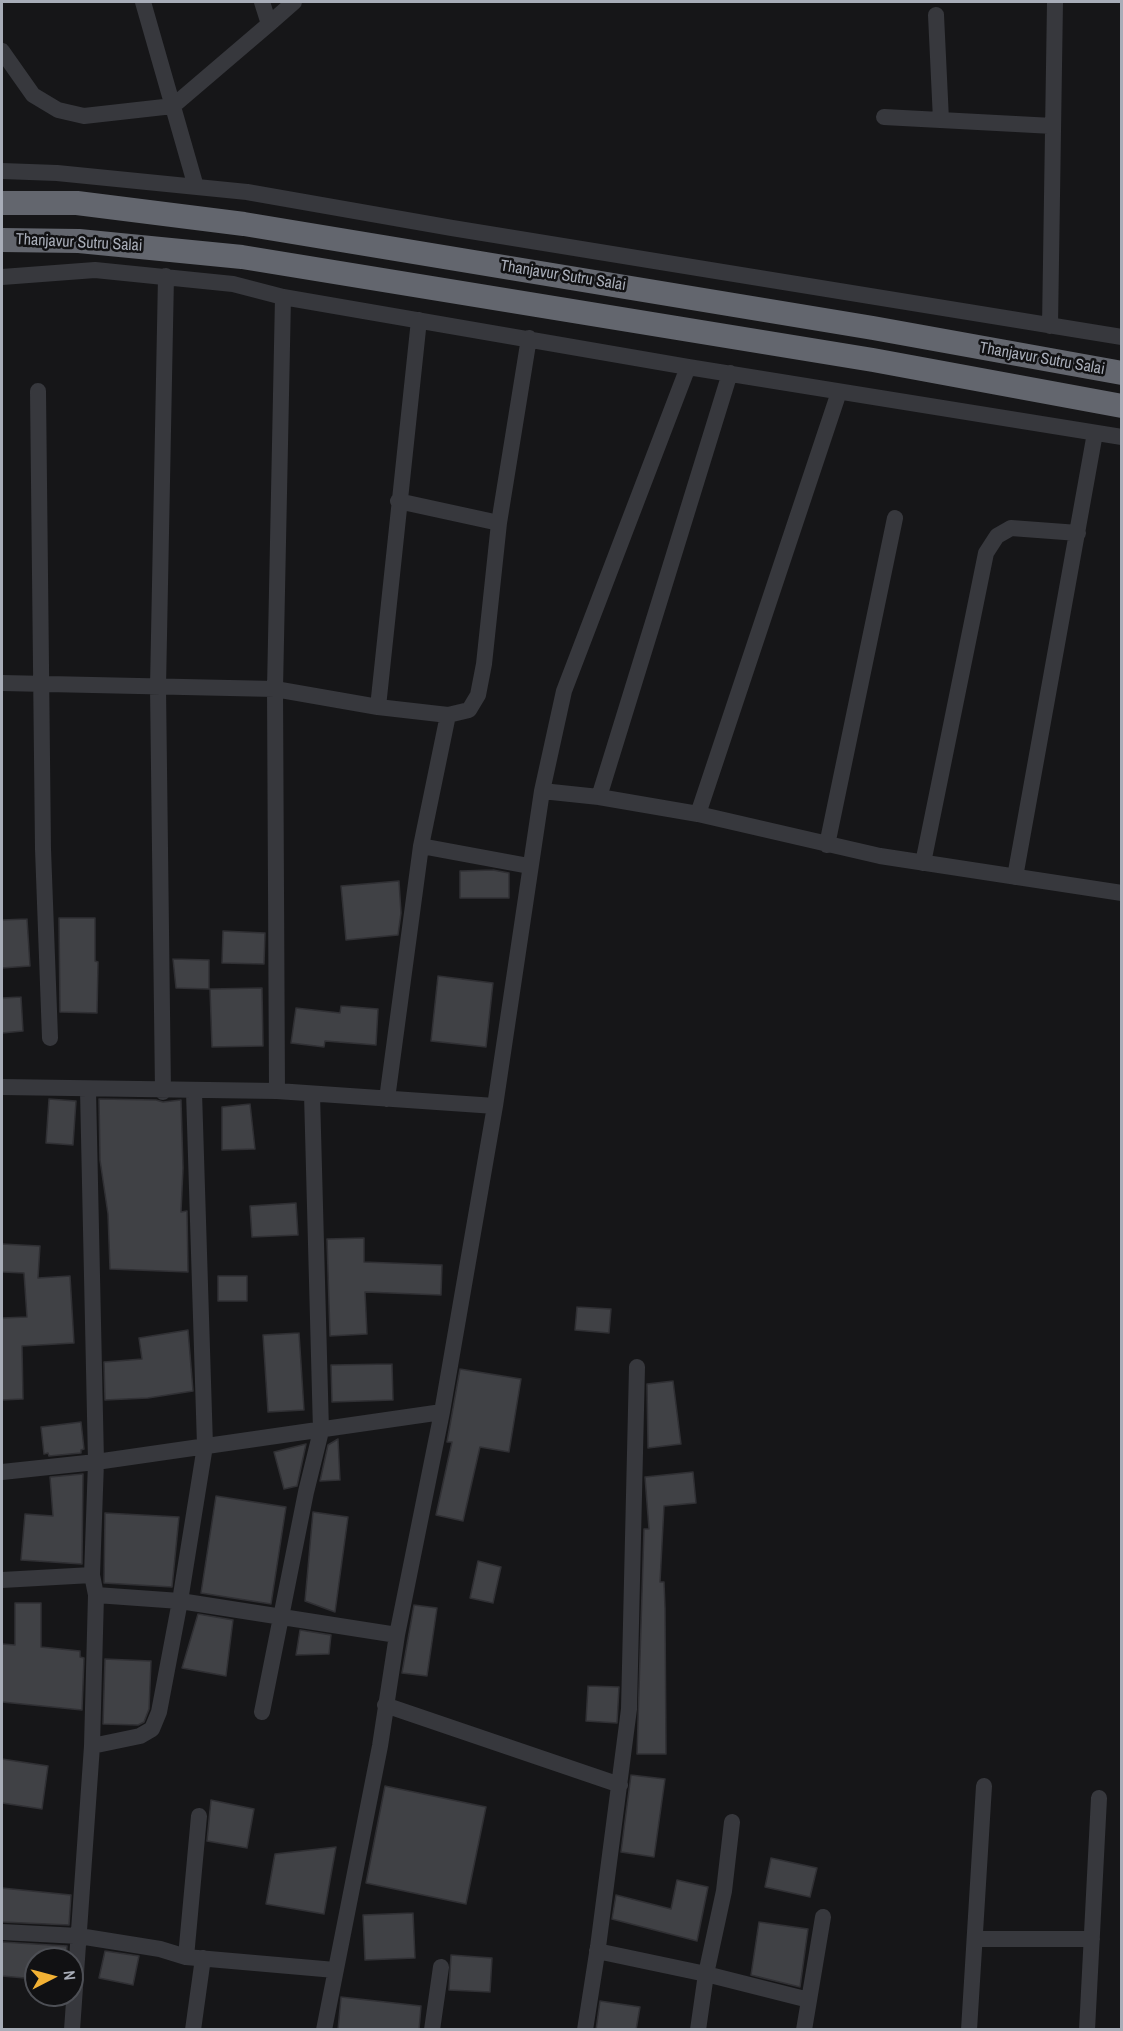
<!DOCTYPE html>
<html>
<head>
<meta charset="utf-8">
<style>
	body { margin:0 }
	#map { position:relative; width:1123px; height:2031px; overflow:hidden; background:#161618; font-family:"Archivo Narrow",sans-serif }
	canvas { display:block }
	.frame { position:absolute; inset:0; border:3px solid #a8adb8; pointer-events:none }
	.north { position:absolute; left:24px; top:1947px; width:60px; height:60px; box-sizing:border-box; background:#111113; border:2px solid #4d4f55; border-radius:50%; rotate:84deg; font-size:16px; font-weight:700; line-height:24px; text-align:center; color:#a8adb8 }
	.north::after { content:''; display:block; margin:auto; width:21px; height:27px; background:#f2b134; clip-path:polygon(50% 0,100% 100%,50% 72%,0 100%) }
</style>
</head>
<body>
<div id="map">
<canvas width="1123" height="2031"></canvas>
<div class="frame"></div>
<div class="north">N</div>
</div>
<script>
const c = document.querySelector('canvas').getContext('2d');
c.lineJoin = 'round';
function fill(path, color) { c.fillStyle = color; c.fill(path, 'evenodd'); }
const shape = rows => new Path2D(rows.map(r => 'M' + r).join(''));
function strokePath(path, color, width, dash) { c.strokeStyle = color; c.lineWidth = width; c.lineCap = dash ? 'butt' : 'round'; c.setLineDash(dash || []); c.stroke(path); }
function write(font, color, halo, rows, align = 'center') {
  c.font = font + ' "Archivo Narrow",sans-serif'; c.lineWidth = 5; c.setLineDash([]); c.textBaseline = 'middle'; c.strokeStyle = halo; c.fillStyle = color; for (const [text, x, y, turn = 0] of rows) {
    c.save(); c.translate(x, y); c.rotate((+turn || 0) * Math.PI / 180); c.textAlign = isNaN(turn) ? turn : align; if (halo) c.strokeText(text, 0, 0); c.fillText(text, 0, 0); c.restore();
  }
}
const building = shape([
	[493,870,509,873,509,898,460,898,460,871,493,870],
	[399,881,401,913,398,935,346,940,341,886,399,881],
	[59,918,95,918,95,961,98,962,97,1013,60,1012,59,918],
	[27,919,30,966,2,968,2,920,27,919],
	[223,931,265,933,264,964,222,963,223,931],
	[173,959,209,960,209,989,176,988,173,959],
	[438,976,493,983,486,1047,431,1041,438,976],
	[262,988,263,1046,212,1047,210,989,262,988],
	[21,997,23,1031,2,1033,2,998,21,997],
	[341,1006,378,1009,376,1045,325,1041,324,1047,291,1043,296,1008,340,1013,341,1006],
	[49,1099,76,1101,73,1145,46,1143,49,1099],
	[99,1099,156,1100,163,1102,181,1100,183,1168,181,1212,187,1211,188,1272,110,1269,108,1214,100,1160,99,1099],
	[250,1104,255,1149,222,1150,222,1107,250,1104],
	[296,1203,298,1235,252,1237,250,1206,296,1203],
	[364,1238,364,1262,442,1265,441,1295,365,1292,367,1334,330,1336,327,1239,364,1238],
	[2,1244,40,1246,38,1278,70,1276,74,1343,22,1346,23,1399,2,1400,2,1318,27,1317,24,1273,2,1272,2,1244],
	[218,1276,247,1276,247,1301,218,1301,218,1276],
	[577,1307,611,1309,609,1333,575,1330,577,1307],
	[188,1330,193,1391,148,1398,105,1400,104,1362,142,1359,139,1338,188,1330],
	[299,1333,304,1410,268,1412,263,1335,299,1333],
	[392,1364,393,1400,332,1402,331,1365,392,1364],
	[460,1369,521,1379,509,1452,480,1447,463,1521,436,1515,452,1442,447,1442,460,1369],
	[673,1381,681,1444,648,1448,647,1384,673,1381],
	[81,1422,84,1449,81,1450,81,1453,49,1456,48,1453,44,1454,41,1427,81,1422],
	[338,1439,340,1480,320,1481,328,1445,338,1439],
	[306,1444,297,1486,284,1489,274,1452,306,1444],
	[693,1472,696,1503,664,1506,660,1582,664,1582,665,1608,666,1754,637,1754,644,1529,649,1529,645,1477,693,1472],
	[83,1474,82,1564,21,1560,25,1514,53,1516,50,1477,83,1474],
	[216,1496,286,1507,271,1604,201,1593,216,1496],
	[313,1512,348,1517,335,1612,305,1601,313,1512],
	[105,1513,179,1517,172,1587,104,1583,105,1513],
	[478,1561,501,1567,493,1603,470,1598,478,1561],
	[15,1603,41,1603,41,1647,80,1651,80,1657,84,1658,82,1710,2,1702,2,1644,15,1645,15,1603],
	[414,1605,437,1608,427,1676,402,1673,414,1605],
	[198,1614,233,1620,226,1676,182,1668,198,1614],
	[300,1630,331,1635,329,1654,296,1655,300,1630],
	[105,1659,151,1661,149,1709,144,1722,138,1725,103,1724,105,1659],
	[588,1686,619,1687,617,1723,586,1721,588,1686],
	[2,1759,48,1766,42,1809,2,1803,2,1759],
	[631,1775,665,1779,654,1857,621,1852,631,1775],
	[385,1786,486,1807,466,1904,366,1883,385,1786],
	[211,1800,254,1809,247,1848,207,1841,211,1800],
	[336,1847,324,1914,266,1904,275,1854,336,1847],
	[771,1858,817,1868,810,1897,765,1887,771,1858],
	[677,1880,708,1887,697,1941,612,1919,616,1895,671,1909,677,1880],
	[2,1888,71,1895,69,1925,2,1922,2,1888],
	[413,1913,415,1958,365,1960,363,1915,413,1913],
	[759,1922,808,1929,800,1987,751,1975,759,1922],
	[2,1942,67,1946,66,1959,36,1959,36,1979,2,1976,2,1942],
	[105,1951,139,1956,133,1985,99,1978,105,1951],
	[451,1955,492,1958,490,1992,449,1990,451,1955],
	[341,1997,421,2006,419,2030,338,2030,341,1997],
	[600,2001,640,2007,636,2030,596,2030,600,2001]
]);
fill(building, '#404145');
strokePath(building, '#303034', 1.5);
strokePath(shape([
	[143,2,196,187],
	[936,15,941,120],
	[269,24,294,2],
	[2,51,33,95,58,110,84,116,173,106,269,24,262,2],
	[884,117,1053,126],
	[2,171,57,173,247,192,452,228,1122,337],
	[2,277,95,270,233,284,283,297,688,367,1122,437],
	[1050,326,1055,2],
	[38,391,43,849,50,1038],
	[398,501,499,523],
	[2,683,275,689,378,707,448,715,469,710,478,695,484,664,499,523,529,338],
	[378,707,419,320],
	[542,791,599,797,698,814,880,856,1122,893],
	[599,797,730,373],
	[698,814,839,392],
	[827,845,895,518],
	[421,846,529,866],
	[923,863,986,553,997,536,1011,528,1078,533],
	[1015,877,1095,433],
	[2,1087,277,1091,495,1106],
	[277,1091,275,689,283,297],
	[163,1092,158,687,166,276],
	[387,1099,421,846,448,715],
	[2,1472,96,1462,442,1412],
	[2,1580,92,1575],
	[96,1595,180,1601,397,1635],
	[385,1705,620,1785],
	[262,1712,306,1492,321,1431,312,1094],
	[92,1746,140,1736,152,1729,159,1712,180,1601,205,1446,194,1092],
	[2,1932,79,1936,160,1949,186,1957,335,1970],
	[975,1939,1092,1939],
	[597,1951,706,1974,809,2000],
	[186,1957,199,1816],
	[72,2030,92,1746,96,1595,92,1575,96,1462,88,1090],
	[193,2030,203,1958],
	[324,2030,380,1746,397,1635,442,1412,495,1106,542,791,564,691,688,367],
	[432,2030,441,1967],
	[585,2030,598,1947,629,1709,637,1367],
	[698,2030,706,1974,724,1891,732,1822],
	[804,2030,823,1917],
	[969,2030,984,1786],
	[1087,2030,1099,1798]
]), '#37383d', 16);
strokePath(shape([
	[2,203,77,203,244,224,873,328,1122,373],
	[2,240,79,241,242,257,873,360,1122,406]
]), '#63666e', 24);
write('16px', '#a8adb8', '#111113', [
	["Thanjavur Sutru Salai",79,243,3],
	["Thanjavur Sutru Salai",563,276,9],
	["Thanjavur Sutru Salai",1042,359,10]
]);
</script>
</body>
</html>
